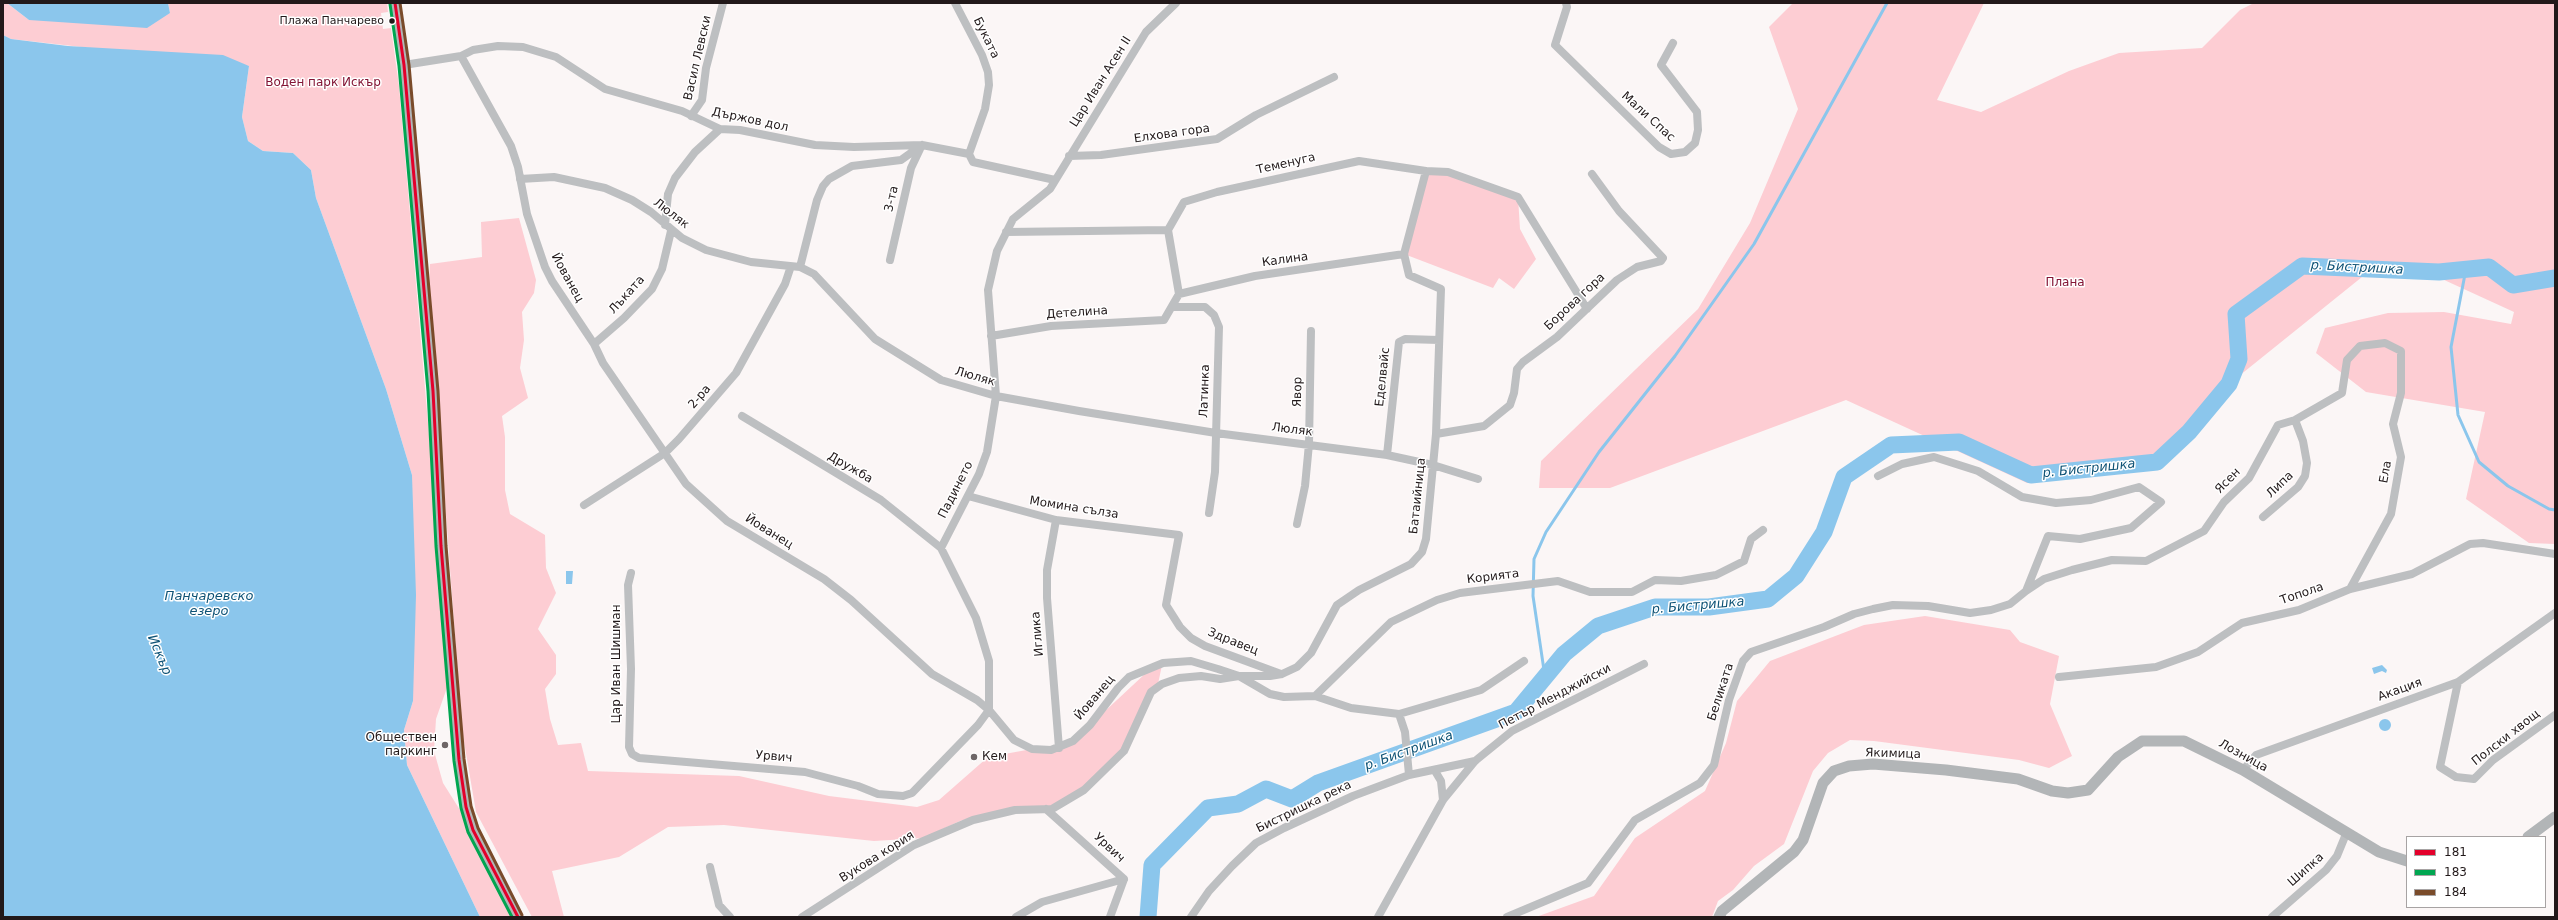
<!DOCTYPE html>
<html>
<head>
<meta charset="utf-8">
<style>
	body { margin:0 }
	#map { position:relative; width:2558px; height:920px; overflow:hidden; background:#fbf6f6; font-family:"DejaVu Sans",sans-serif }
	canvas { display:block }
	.frame { position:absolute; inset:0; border:4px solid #22191a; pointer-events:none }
	.legend { position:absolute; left:2406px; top:836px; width:140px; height:72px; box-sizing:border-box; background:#fff; border:1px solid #a7a3a3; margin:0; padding:5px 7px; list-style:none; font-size:12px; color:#22191a }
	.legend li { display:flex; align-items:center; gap:8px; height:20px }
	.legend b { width:20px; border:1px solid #a7a3a3 }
</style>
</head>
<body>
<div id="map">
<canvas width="2558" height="920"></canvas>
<div class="frame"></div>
<ul class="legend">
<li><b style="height:5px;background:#e4002b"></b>181</li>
<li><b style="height:5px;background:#00a651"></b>183</li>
<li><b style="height:5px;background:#7a4b2a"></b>184</li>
</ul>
</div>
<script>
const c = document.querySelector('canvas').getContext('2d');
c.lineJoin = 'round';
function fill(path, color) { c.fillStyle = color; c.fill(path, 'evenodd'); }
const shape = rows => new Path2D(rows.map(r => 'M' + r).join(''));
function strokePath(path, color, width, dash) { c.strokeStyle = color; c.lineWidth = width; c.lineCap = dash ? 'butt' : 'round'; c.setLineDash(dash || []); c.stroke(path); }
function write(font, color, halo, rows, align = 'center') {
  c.font = font + ' "DejaVu Sans",sans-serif'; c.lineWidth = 3; c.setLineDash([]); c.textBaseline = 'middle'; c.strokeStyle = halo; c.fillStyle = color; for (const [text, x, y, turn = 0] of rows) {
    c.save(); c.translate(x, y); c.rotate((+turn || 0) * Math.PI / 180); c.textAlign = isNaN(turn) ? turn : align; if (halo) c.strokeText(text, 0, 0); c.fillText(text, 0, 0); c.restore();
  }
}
fill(shape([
	[3,3,7,3,29,20,170,13,168,3,387,3,388,12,381,13,383,29,391,28,399,86,450,679,436,719,434,751,443,783,460,810,469,832,512,917,480,917,407,765,404,730,413,701,412,475,386,389,316,198,311,170,293,153,263,151,248,141,242,117,249,66,11,39,3,35],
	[1793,3,1984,3,1937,100,1981,112,2069,71,2119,53,2202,48,2240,10,2254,3,2555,3,2555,544,2529,543,2466,499,2485,412,2366,392,2316,353,2325,328,2388,313,2444,312,2511,324,2514,312,2442,279,2362,277,2229,384,2189,432,2157,462,2027,483,1846,400,1610,488,1539,488,1541,461,1698,309,1750,223,1798,109,1769,27],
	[1426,171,1448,172,1518,197,1520,229,1536,259,1514,289,1499,278,1493,288,1404,254],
	[519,218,536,280,534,293,522,312,524,340,520,368,528,398,502,416,505,437,505,490,510,514,545,535,546,568,556,593,538,629,556,655,556,674,545,689,550,719,558,745,581,743,588,771,739,776,829,796,917,807,939,800,988,757,1032,749,1041,750,1073,741,1148,671,1162,665,1158,684,1122,750,1083,790,1052,809,991,813,960,821,923,838,874,841,724,825,668,827,619,857,552,871,564,917,532,917,476,812,462,730,429,286,430,264,482,257,481,222],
	[1925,616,2010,630,2020,642,2059,656,2050,704,2072,756,2049,768,2019,760,1874,741,1850,740,1828,753,1813,771,1784,844,1754,866,1733,890,1718,901,1712,917,1536,917,1594,896,1635,838,1705,791,1726,743,1737,701,1770,661,1864,625]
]), '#fdcdd3');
fill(shape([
	[7,3,168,3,170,13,147,28,29,20],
	[3,35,11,39,68,46,223,55,249,66,242,117,248,141,263,151,293,153,311,170,316,198,386,389,412,475,416,595,413,701,404,730,407,765,480,917,3,917],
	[566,571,573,571,572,584,566,584],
	[2382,665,2387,670,2386,673,2382,671,2374,674,2372,668],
	'2379 725a6 6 0 1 1 12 0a6 6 0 1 1-12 0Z'
]), '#8bc6ec');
strokePath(shape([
	[2466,269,2451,347,2458,415,2479,462,2508,486,2549,509,2555,510],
	[1545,677,1533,596,1534,559,1546,532,1599,452,1675,356,1754,244,1887,3]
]), '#8bc6ec', 3);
strokePath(shape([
	[1148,917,1152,865,1208,808,1238,804,1266,789,1292,799,1318,783,1516,712,1564,654,1598,626,1655,607,1709,607,1768,599,1796,576,1824,532,1844,477,1891,445,1959,442,2031,475,2157,462,2189,432,2229,384,2239,359,2236,314,2302,266,2439,272,2489,267,2513,285,2555,278]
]), '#8bc6ec', 17);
strokePath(shape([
	[955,3,982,55,988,72,989,85,985,109,969,154],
	[1566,3,1567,7,1555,45,1659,147,1671,154,1685,152,1695,143,1698,130,1697,112,1661,65,1673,43],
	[461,56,511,146,518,167,527,214,545,267,552,281,594,344,603,363,686,484,727,521,824,579,851,600,932,674,977,700,989,710,1014,740,1032,749,1051,750,1073,741,1090,725,1118,688,1129,677,1163,663,1191,661,1218,669,1239,676,1270,694,1284,697,1315,696,1391,622,1437,600,1460,593,1558,581,1590,592,1632,592,1655,580,1681,581,1716,575,1744,561,1751,539,1763,530],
	[404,65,461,56,473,50,498,46,523,47,556,57,605,89,682,111,720,129,740,130,815,145,854,147,922,145,969,154],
	[691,116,702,100,706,68,723,3],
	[969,154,973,162,1055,180],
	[1069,156,1101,155,1217,139,1256,115,1334,77],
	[1426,171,1448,172,1518,197,1587,309],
	[520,179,554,177,605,188,632,200,651,212,682,238,706,250,751,262,800,267,814,274,875,339,941,380,996,396,1079,411,1216,433,1387,455,1433,465,1478,479],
	[665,225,668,194,675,178,695,152,720,129],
	[1168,230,1184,202,1217,192,1359,161,1426,171,1404,254],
	[1006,232,1168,230,1179,294],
	[890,260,911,168,920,149],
	[800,267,817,200,823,186,829,179,852,166,901,160,922,145],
	[1173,307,1205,307,1214,315,1219,327,1215,472,1209,513],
	[594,344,624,318,652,289,662,269,671,231],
	[742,416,881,500,941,548],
	[1436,434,1484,426,1510,405,1514,393,1517,369,1523,362,1557,337,1617,280,1637,267,1661,261,1663,258,1619,211,1592,174],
	[1387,455,1399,342,1405,339,1439,340],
	[968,496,1056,520,1179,535,1166,605,1180,627,1191,638,1205,646,1281,674],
	[584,505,665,453,679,439,736,373,785,284,791,266],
	[2263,517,2298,487,2305,476,2307,463,2303,441,2295,420],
	[1056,520,1047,570,1047,598,1059,748],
	[1297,524,1305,486,1309,444,1311,331],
	[631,573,628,585,631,669,629,747,632,754,639,758,805,772,858,786,878,794,903,796,912,793,978,725,989,710,989,661,976,618,941,548,979,474,987,452,996,396,988,290,997,251,1013,219,1050,189,1146,32,1176,3],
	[2026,591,2044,579,2072,570,2112,560,2146,561,2204,531,2224,502,2249,478,2278,425,2295,420,2342,393,2347,360,2360,346,2385,343,2401,351,2401,393,2393,424,2401,457,2391,514,2350,589],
	[2059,677,2156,667,2198,652,2242,623,2299,610,2350,589,2412,574,2470,544,2483,543,2555,554],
	[2458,682,2440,767,2456,777,2474,779,2493,760,2555,715],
	[1315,696,1351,708,1399,714,1481,690,1524,661],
	[1399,714,1405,732,1409,775],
	[2243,770,2256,755,2458,682,2555,613],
	[1435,771,1441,781,1443,800],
	[1046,809,1124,879,1110,917],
	[710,867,719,905,730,917],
	[802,917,914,845,973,820,1015,810,1052,809,1084,790,1124,751,1151,692,1162,684,1179,678,1201,676,1220,679,1239,676,1270,676,1282,674,1297,667,1311,653,1337,605,1359,590,1411,564,1422,552,1426,539,1436,434,1441,289,1409,275,1404,254,1255,276,1179,294,1164,320,1051,326,991,336],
	[1016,917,1042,902,1124,879],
	[1191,917,1209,891,1232,866,1256,843,1284,828,1353,796,1409,775,1475,761],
	[1378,917,1443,800,1475,761,1512,731,1644,664],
	[1507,917,1588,883,1635,820,1700,783,1714,765,1729,700,1743,661,1751,652,1824,627,1854,614,1873,609,1893,605,1928,606,1970,613,1991,610,2010,604,2026,591,2048,536,2080,539,2131,528,2161,502,2139,487,2091,500,2056,503,2022,497,1978,471,1934,457,1902,464,1878,476],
	[2272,917,2326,870,2337,856,2346,834]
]), '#bdbfc1', 8);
strokePath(shape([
	[395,3,404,65,433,391,441,546,459,760,466,807,473,830,518,917],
	[2528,837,2555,817],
	[1719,917,1722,911,1794,852,1803,840,1823,783,1834,771,1849,766,1873,764,1946,770,2018,779,2052,791,2068,793,2088,790,2118,757,2142,741,2184,741,2243,770,2379,852,2407,861]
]), '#b2b5b7', 11);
strokePath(shape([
	[395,3,404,65,433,391,441,546,459,760,466,807,473,830,518,917]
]), '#e4002b', 3);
strokePath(shape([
	[390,4,399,66,428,391,436,546,454,761,461,808,468,832,512,917]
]), '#00a651', 3);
strokePath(shape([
	[400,3,409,65,438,391,446,546,464,759,471,806,478,828,522,915]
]), '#7a4b2a', 3);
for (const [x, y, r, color] of [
	[392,21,3.5,"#22191a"],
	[445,745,4,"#6e6667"],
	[974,757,4,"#6e6667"]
]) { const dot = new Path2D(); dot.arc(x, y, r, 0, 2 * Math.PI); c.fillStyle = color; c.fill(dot); strokePath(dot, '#fff', 1.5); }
write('11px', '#22191a', '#fff', [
	["Плажа Панчарево",384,21]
], 'right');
write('12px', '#22191a', '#fff', [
	["Буката",986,38,64],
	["Васил Левски",698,58,-77],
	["Цар Иван Асен II",1101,82,-58],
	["Мали Спас",1648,117,42],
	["Държов дол",750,120,12],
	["Елхова гора",1172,134,-8],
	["Теменуга",1286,164,-13],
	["3-та",892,199,-77],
	["Люляк",671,214,37],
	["Калина",1285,260,-8],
	["Йованец",567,278,61],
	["Лъката",627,295,-48],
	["Борова гора",1575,302,-43],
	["Детелина",1077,313,-4],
	["Люляк",975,377,16],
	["Еделвайс",1383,377,-84],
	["Латинка",1205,391,-88],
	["Явор",1298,392,-89],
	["2-ра",700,397,-49],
	["Люляк",1292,430,7],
	["Дружба",850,468,30],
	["Ела",2386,472,-79],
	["Ясен",2228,481,-46],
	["Липа",2280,485,-44],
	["Падинето",956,490,-63],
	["Батаийница",1418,496,-84],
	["Момина сълза",1074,508,9],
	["Йованец",769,532,32],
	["Корията",1493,577,-7],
	["Топола",2302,594,-19],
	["Иглика",1038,634,-95],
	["Здравец",1233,642,22],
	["Цар Иван Шишман",617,664,-90],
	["Акация",2400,690,-20],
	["Беликата",1721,692,-72],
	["Петър Менджийски",1555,697,-28],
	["Йованец",1095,698,-50],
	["Полски хвощ",2506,738,-38],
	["Якимица",1893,754,2],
	["Лозница",2243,756,29],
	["Урвич",774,757,5],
	["Бистришка река",1304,807,-26],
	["Урвич",1109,848,43],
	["Вукова кория",877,857,-32],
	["Шипка",2306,870,-42]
]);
write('12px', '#831535', '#fff', [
	["Воден парк Искър",323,83],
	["Плана",2065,283]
]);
write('12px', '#22191a', '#fff', [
	["Обществен",437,738],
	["паркинг",437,752],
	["Кем",982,757,"left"]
], 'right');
write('italic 13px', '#0f5376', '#fff', [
	["р. Бистришка",2357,268,3],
	["р. Бистришка",2089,469,-6],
	["Панчаревско",209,597],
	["езеро",209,612],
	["р. Бистришка",1698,606,-5],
	["Искър",159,655,67],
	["р. Бистришка",1409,751,-20]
]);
</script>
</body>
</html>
